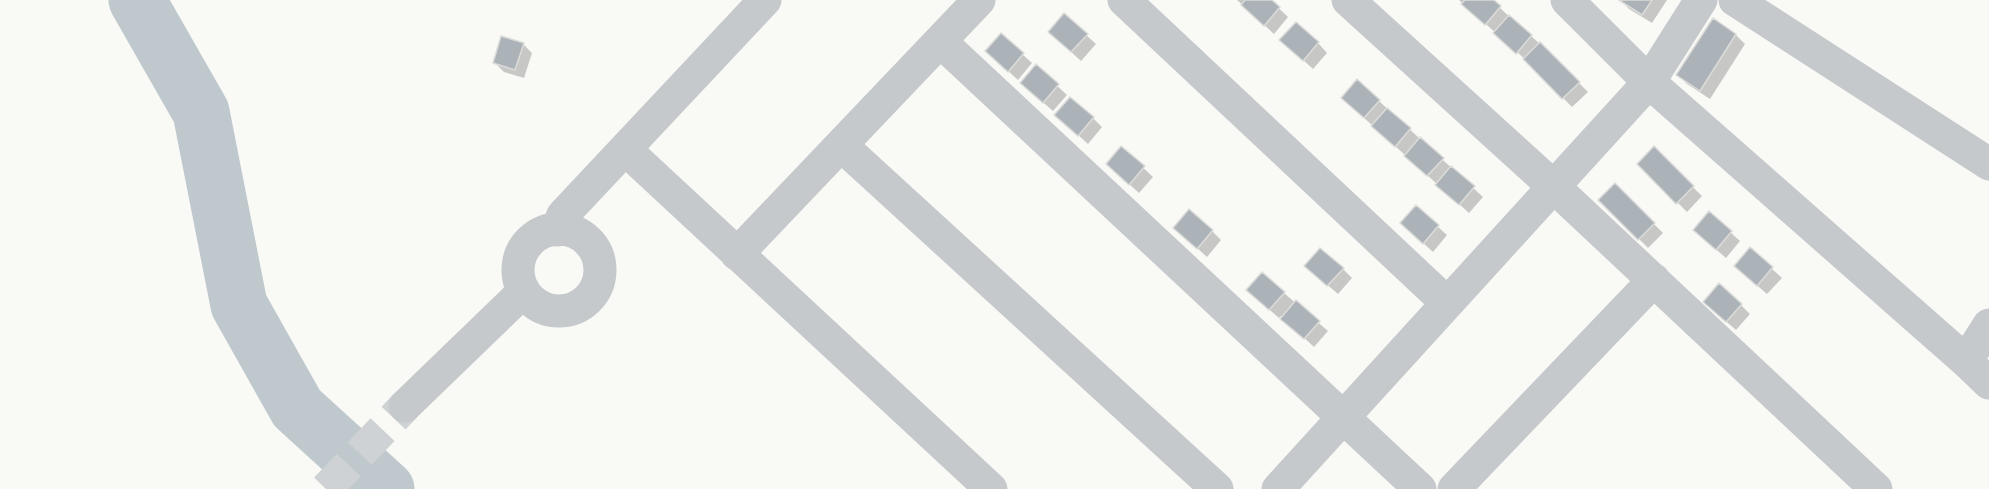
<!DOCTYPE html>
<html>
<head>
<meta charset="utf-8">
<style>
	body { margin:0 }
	canvas { display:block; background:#f9f9f6 }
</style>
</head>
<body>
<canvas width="1989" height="489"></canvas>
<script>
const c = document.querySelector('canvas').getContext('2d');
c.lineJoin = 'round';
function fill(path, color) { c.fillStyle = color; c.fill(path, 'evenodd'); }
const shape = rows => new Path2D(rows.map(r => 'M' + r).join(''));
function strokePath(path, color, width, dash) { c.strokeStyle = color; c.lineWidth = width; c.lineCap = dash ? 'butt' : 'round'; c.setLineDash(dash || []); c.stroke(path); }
fill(shape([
	[1237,0,1270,0,1288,17,1274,34],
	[1459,0,1491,0,1540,44,1588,92,1572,107,1527,61],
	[1621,0,1667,0,1652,23,1629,9],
	[1713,20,1736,35,1745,44,1710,99,1687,84,1678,75],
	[1001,35,1032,63,1018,80,996,60],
	[1086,35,1096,44,1081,61,1059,41],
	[1318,43,1327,53,1313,69,1291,49],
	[523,44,532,53,524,78,504,72,495,63],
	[1036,66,1067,95,1053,111,1031,92],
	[1379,101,1483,197,1469,213,1352,107],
	[1093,118,1102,127,1088,144,1066,124],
	[1122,148,1153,177,1139,193,1117,173],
	[1654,149,1702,196,1687,212,1639,164],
	[1615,185,1663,233,1648,248,1600,200],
	[1416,207,1447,235,1433,252,1411,232],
	[1709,213,1740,241,1726,258,1704,239],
	[1212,231,1221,240,1207,257,1185,237],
	[1750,249,1782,278,1767,294,1745,275],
	[1343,269,1352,278,1338,294,1316,275],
	[1284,293,1328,331,1314,347,1281,316,1279,318,1257,299],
	[1741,305,1750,314,1736,330,1714,311]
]), '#0003');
strokePath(shape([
	[137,0,201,112,239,305,297,408,386,489]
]), '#bfc8cd', 57);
const building = shape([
	[1245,0,1272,0,1280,7,1264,26,1241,5,1245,0],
	[1465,0,1494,0,1501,6,1485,25,1461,4,1465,0],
	[1619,0,1652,0,1642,15,1619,0],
	[1064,13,1088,34,1071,52,1048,32,1064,13],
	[1509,15,1532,35,1516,54,1493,33,1509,15],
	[1713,18,1736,34,1700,91,1676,75,1713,18],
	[1296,22,1319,42,1303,61,1279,40,1296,22],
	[1001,33,1024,53,1008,72,985,51,1001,33],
	[501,36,524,43,515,70,493,63,501,36],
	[1540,42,1580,82,1562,99,1523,59,1540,42],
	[1036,64,1059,84,1043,103,1020,83,1036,64],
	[1357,79,1380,100,1364,118,1341,98,1357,79],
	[1070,97,1094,117,1078,136,1054,115,1070,97],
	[1387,108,1411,128,1395,147,1371,126,1387,108],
	[1420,137,1444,158,1427,176,1404,156,1420,137],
	[1121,146,1145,166,1129,185,1106,164,1121,146],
	[1654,146,1694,186,1676,204,1637,164,1654,146],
	[1451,166,1475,186,1459,205,1435,185,1451,166],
	[1615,183,1655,223,1638,240,1598,200,1615,183],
	[1416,205,1439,225,1423,244,1400,223,1416,205],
	[1189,209,1213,230,1197,249,1173,228,1189,209],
	[1709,211,1732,231,1716,250,1693,230,1709,211],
	[1750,247,1773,267,1757,286,1734,266,1750,247],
	[1320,248,1344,268,1327,286,1304,266,1320,248],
	[1262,272,1285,292,1269,310,1246,290,1262,272],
	[1719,283,1742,304,1726,322,1703,302,1719,283],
	[1296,300,1320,321,1304,339,1280,319,1296,300]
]);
fill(building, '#abb3b9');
strokePath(building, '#dbdbd9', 1.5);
strokePath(shape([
	[326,489,405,406]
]), '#ced2d5', 33, [33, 16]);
strokePath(shape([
	[1124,0,1447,303],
	[1348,0,1554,187,1876,489],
	[1567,0,1649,82,1966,361,1989,383],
	[1735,0,1989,164],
	[940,41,1420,489],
	[841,145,1217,489],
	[626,150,991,489],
	'518 270a41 41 0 1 1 82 0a41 41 0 1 1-82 0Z',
	[557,230,563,215,765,0],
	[737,254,979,0],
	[1966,361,1989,325],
	[405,406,524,291],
	[1278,489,1649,82,1701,0],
	[1454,489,1654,280]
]), '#c5c9cc', 33);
</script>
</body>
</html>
